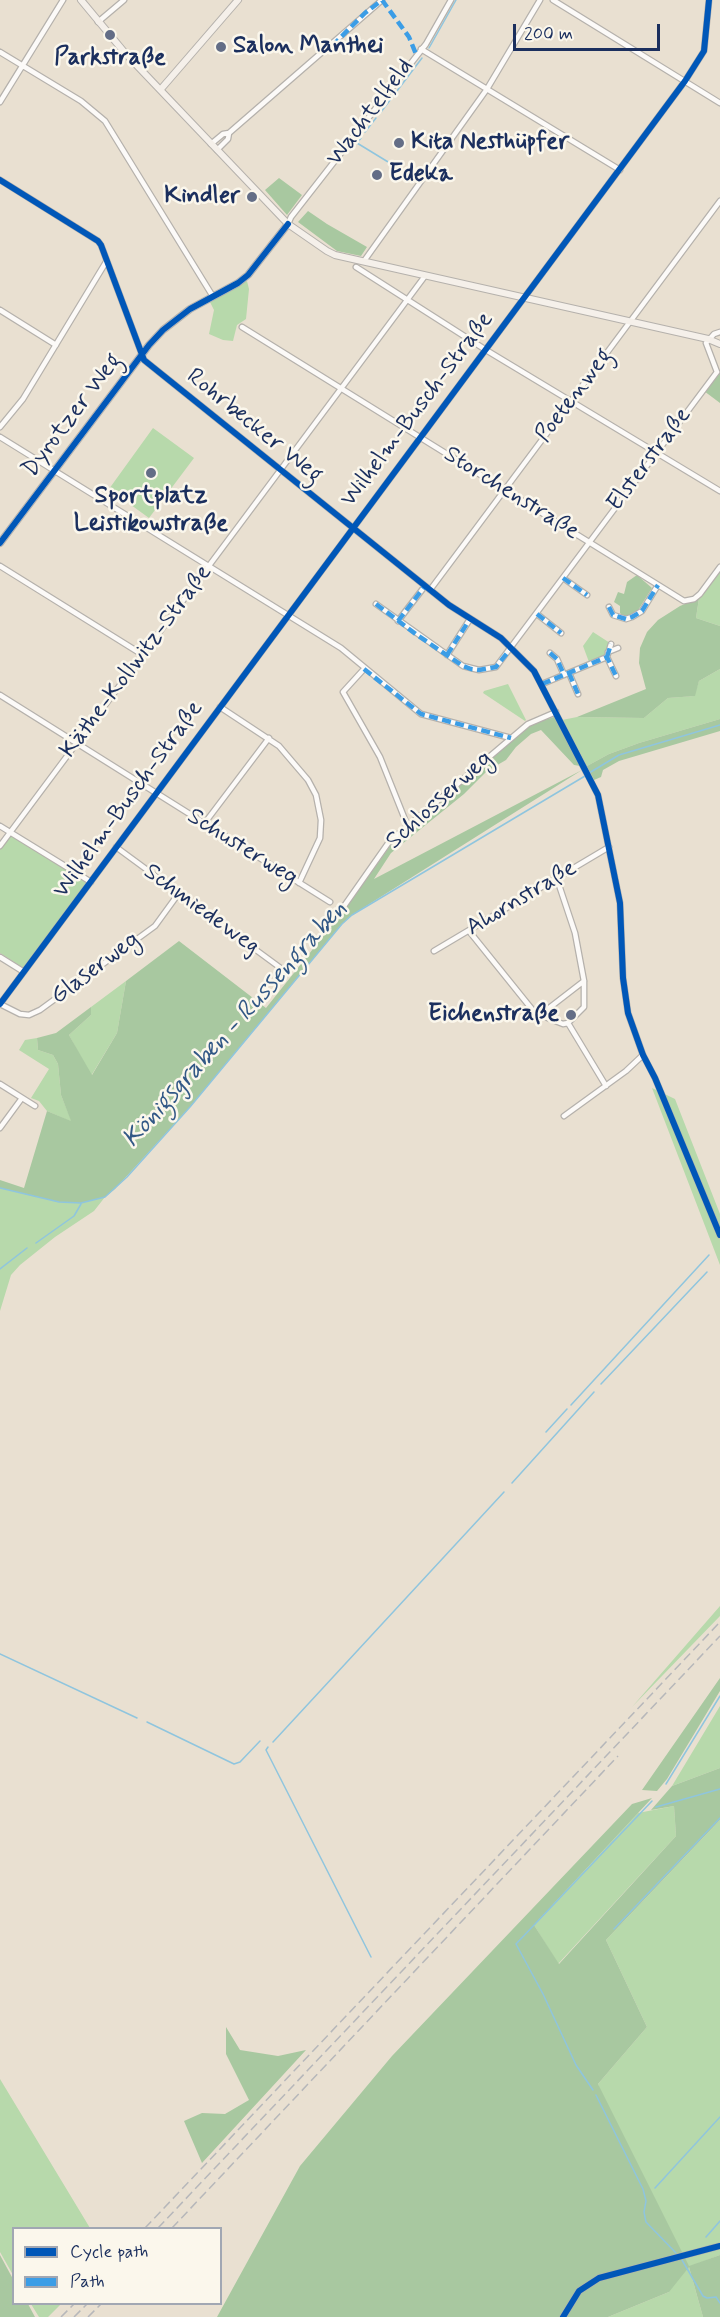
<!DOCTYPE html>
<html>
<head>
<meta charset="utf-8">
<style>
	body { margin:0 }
	#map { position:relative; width:720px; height:2317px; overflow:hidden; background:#e9e0d1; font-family:Mynerve,sans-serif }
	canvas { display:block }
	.legend { position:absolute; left:12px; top:2227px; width:210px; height:78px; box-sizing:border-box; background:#fbf7ec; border:2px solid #a1a7b3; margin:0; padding:8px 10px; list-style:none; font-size:18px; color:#1b2f5e }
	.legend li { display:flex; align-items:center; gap:12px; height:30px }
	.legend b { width:30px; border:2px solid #a1a7b3 }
	.scale { position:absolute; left:513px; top:24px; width:147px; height:27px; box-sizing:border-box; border:3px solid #1b2f5e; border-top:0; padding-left:8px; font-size:18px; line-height:21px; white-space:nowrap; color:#1b2f5e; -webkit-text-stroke:4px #fbf7ec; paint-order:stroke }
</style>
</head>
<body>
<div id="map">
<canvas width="720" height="2317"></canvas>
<ul class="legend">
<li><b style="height:8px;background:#0057b8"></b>Cycle path</li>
<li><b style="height:8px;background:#3b9de6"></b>Path</li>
</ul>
<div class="scale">200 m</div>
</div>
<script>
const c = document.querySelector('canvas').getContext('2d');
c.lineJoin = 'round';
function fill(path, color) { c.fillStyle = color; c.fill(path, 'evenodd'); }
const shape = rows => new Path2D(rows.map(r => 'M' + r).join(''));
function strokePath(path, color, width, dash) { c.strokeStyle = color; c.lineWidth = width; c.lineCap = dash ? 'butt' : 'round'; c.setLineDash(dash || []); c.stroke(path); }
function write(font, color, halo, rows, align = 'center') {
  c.font = font + ' Mynerve,sans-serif'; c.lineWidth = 5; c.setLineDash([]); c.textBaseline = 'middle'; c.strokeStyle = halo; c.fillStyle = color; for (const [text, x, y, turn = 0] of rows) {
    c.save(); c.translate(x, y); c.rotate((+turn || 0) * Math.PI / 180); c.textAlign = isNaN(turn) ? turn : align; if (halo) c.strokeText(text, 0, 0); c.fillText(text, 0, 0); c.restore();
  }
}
fill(shape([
	[247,281,249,289,246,319,237,325,233,341,223,340,209,334,214,310,209,300],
	[153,428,194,458,149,518,109,489],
	[720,570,720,626,696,618,699,598],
	[593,632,610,643,605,655,589,662,583,646],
	[720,669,720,719,639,743,609,754,587,766,562,720,577,717,644,718,668,698,694,696,699,681],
	[508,684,526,720,525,721,483,693,484,691],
	[11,834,89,883,25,969,0,953,0,849],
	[126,981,117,1033,91,1076,69,1035,91,1015,91,1007],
	[37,1038,38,1050,53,1055,58,1064,61,1095,72,1122,47,1111,39,1101,31,1098,49,1069,19,1050,25,1040],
	[652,1088,675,1099,720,1214,720,1265],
	[0,1188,59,1202,81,1203,105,1197,94,1211,55,1237,20,1265,11,1275,0,1311],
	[720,1606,720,1616,632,1707],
	[720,1706,720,1768,672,1786],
	[674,1806,676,1836,558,1964,534,1925,638,1813],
	[720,1820,720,2255,689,2267,703,2317,608,2317,669,2292,598,2084,647,2027,606,1940],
	[0,2079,90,2228,14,2228,13,2275,0,2252],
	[31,2304,61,2304,48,2317,39,2317]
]), '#b7d9ab');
fill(shape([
	[279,178,302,195,287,215,265,190],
	[308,211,327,224,367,247,361,256,337,251,298,222],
	[720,372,720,403,704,391],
	[637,575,652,588,637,612,625,618,620,613,620,606,614,602,618,592,624,594,627,582],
	[699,598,696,618,720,626,720,669,699,681,695,696,668,698,644,718,577,717,646,689,639,663,640,648,647,632,658,620,680,606],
	[557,716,562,720,587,766,609,754,639,743,720,719,720,731,619,761,603,770,601,777,594,780,587,767,574,765,541,730,531,734,516,747,506,760,487,771,464,794,391,853,374,879,582,770,352,915,342,924,190,1107,115,1189,105,1197,81,1203,59,1202,0,1188,0,1180,24,1188,47,1111,71,1121,61,1095,58,1064,53,1055,38,1050,37,1038,56,1033,91,1007,91,1015,69,1035,92,1075,117,1033,126,981,179,941,266,1008,344,910,390,846,529,725],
	[720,1678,720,1691,667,1779,657,1791,642,1790],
	[720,1768,720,1820,606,1940,647,2027,598,2084,689,2266,720,2255,720,2317,703,2317,689,2267,669,2292,608,2317,217,2317,300,2166,392,2056,632,1804,652,1798,534,1925,559,1964,676,1836,674,1806,651,1810,672,1786],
	[226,2027,240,2050,278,2056,306,2050,202,2163,184,2121,202,2113,225,2114,249,2100,226,2054],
	[0,2255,13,2279,14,2304,28,2304,35,2317,0,2317]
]), '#a8c8a0');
strokePath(shape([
	[429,48,456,0],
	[381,112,422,58],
	[365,132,376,118],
	[361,138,357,143,416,179],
	[589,773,619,755,720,725],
	[0,1188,59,1202,81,1203,105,1197,127,1177,190,1107,342,924,352,915,585,776],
	[36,1243,74,1216,81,1204],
	[0,1269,27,1248],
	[601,1384,707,1272],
	[571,1405,709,1255],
	[546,1432,567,1409],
	[512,1483,594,1392],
	[0,1654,137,1718],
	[147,1722,234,1764,240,1762,260,1741],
	[273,1742,504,1492],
	[268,1747,266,1750,371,1957],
	[666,1784,720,1696],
	[656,1807,720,1789],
	[614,1929,720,1818],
	[593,2090,576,2065,543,1994,516,1944,652,1801],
	[596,2095,643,2189,646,2201,644,2212,646,2222,676,2253],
	[655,2188,720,2117],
	[706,2237,720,2221],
	[682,2260,703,2296,707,2298,716,2297,720,2303]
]), '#8fc5de', 1.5);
const street = shape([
	[553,0,720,103],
	[98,22,124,0],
	[421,49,620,170],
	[0,52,81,101,105,121,212,295],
	[0,102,63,0],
	[211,144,223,134,229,133],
	[217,150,228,139,229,133,382,0],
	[0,180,98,241,101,245,144,360,449,605,501,638,534,671,598,795,620,903,623,978,628,1013,643,1055,655,1078,720,1235],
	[288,224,291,217,426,44,451,0],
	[364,261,487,89,540,0],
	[356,267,486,350,720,491],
	[0,310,56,345],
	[242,327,684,601,694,599,700,594,720,567],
	[717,372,706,343,714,334,720,332],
	[0,427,23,399,106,262],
	[0,437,341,648,421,714,511,738],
	[0,566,143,655],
	[563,578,587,595],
	[430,590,720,201],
	[376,604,463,666,479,670,496,667,717,372],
	[609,607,613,615,626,619,632,617,642,611,658,585],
	[537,614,561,633],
	[398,621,425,586],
	[608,652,618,648],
	[550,653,557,659,564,675],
	[447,655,470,619],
	[607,657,611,644],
	[364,669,343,692,380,757,408,827],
	[569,673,578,694],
	[542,684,607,657,616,676],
	[0,695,330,902],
	[220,707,279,746,308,780,316,795,321,820,320,838,299,883],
	[204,824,269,738],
	[0,826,91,882],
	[0,846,425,276],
	[116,847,286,972],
	[557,879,575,933,584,981,584,1007,568,1023],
	[342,909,389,842,528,724,556,712],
	[469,931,535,1013,563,1024,568,1023],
	[434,951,609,847],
	[0,957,24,972],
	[0,1004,685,81,704,51,709,0],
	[0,1004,20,1014,29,1015,40,1010,155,926,179,893],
	[540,1015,584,981],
	[568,1023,606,1086],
	[0,1084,35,1106],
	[564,1116,626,1071,643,1055],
	[0,1128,22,1098],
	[563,2317,579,2291,599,2278,720,2246]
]);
const secondary = shape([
	[81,0,125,53,288,224,327,251,335,255,708,339,720,344],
	[161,89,238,0],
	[0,543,149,345,163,330,190,309,238,283,248,275,288,224]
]);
strokePath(street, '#b5b1ac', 7);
strokePath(secondary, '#b5b1ac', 8);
strokePath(street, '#fcfaf8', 4.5);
strokePath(secondary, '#f5f0ea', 6);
strokePath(shape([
	[145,2228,720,1622],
	[158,2228,720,1636],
	[172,2228,618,1756],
	[61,2317,74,2304],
	[74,2317,87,2304],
	[88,2317,101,2304]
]), '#b6b7ba', 1.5, [9, 4.5]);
strokePath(shape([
	[320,52,334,44,365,13,382,0,409,37,416,54],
	[563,578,587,595],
	[376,604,417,635,463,666,471,669,479,670,496,667,512,647],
	[609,607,613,615,626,619,632,617,642,611,658,585],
	[537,614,561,633],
	[398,621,425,586],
	[550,653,557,659,564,675],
	[447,655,470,619],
	[607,657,611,644],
	[364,669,421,714,511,738],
	[569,673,578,694],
	[542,684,607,657,616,676],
	[286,972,289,975]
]), '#3b9de6', 4.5, [9, 4.5]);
strokePath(shape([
	[0,180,98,241,101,245,144,360,449,605,501,638,534,671,598,795,620,903,623,978,628,1013,643,1055,655,1078,720,1235],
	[0,543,149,345,163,330,190,309,238,283,248,275,288,224],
	[0,1004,685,81,704,51,709,0],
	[563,2317,579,2291,599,2278,720,2246]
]), '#0057b8', 6);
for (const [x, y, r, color] of [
	[110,35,6,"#636d86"],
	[221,47,6,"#636d86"],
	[399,143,6,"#636d86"],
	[377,175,6,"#636d86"],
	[252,197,6,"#636d86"],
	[151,473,6,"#636d86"],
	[571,1015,6,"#636d86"]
]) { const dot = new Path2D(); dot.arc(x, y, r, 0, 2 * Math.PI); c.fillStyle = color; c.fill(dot); strokePath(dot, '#fbf7ec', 2); }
write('bold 24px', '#1b2f5e', '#fbf7ec', [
	["Salon Manthei",233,47],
	["Parkstraße",110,59,"center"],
	["Kita Nesthüpfer",411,143],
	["Edeka",389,175],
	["Kindler",240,197,"right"],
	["Sportplatz",151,497,"center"],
	["Leistikowstraße",151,525,"center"],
	["Eichenstraße",559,1015,"right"]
], 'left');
write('24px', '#1b2f5e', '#fbf7ec', [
	["Wachtelfeld",371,113,-53],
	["Poetenweg",575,396,-53],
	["Wilhelm-Busch-Straße",418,410,-53],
	["Dyrotzer Weg",73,416,-53],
	["Rohrbecker Weg",254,427,39],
	["Elsterstraße",650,460,-53],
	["Storchenstraße",511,494,32],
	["Käthe-Kollwitz-Straße",137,662,-53],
	["Wilhelm-Busch-Straße",129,800,-54],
	["Schlosserweg",440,801,-42],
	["Schusterweg",242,848,32],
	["Ahornstraße",522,899,-31],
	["Schmiedeweg",201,910,36],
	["Glaserweg",96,969,-37]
]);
write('italic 26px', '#325886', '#fbf7ec', [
	["Königsgraben - Russengraben",236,1025,-48]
]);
</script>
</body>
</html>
